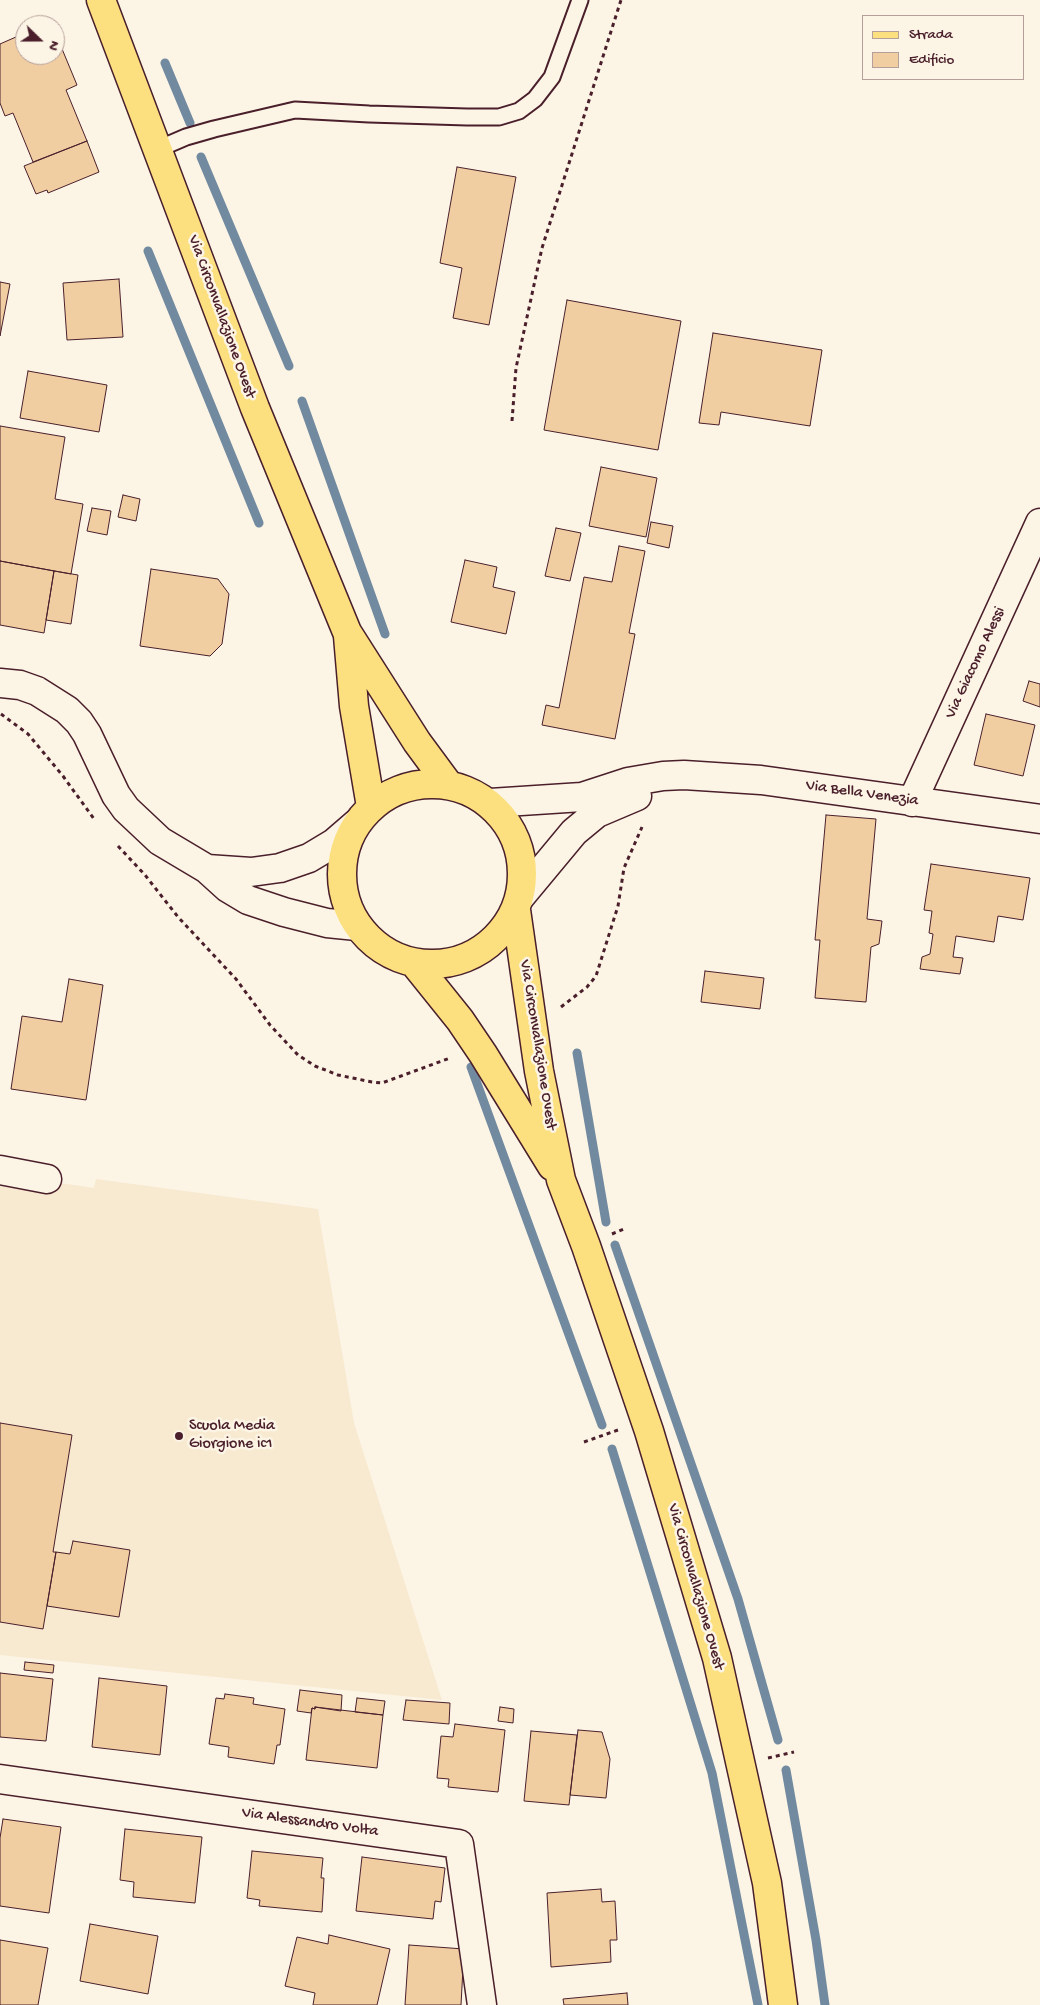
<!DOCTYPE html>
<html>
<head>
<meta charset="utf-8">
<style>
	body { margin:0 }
	#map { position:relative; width:1040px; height:2005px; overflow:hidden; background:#fcf5e5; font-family:"Gochi Hand",sans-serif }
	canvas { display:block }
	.legend { position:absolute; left:862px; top:15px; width:162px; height:65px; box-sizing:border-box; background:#fcf5e5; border:1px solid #b59f9b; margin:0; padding:6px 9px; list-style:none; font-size:15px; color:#4a1f2b }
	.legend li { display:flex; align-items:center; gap:10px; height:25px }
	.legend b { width:25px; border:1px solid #b59f9b }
	.north { position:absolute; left:15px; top:15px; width:50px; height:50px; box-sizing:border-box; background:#fcf5e5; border:1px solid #b59f9b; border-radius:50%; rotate:112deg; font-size:14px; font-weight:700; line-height:20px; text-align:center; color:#4a1f2b }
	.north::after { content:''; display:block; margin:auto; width:18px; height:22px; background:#4a1f2b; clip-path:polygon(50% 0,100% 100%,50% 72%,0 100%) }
</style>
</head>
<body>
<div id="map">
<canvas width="1040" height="2005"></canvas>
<ul class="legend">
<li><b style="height:6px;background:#fce080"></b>Strada</li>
<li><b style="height:14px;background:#f0cea2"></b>Edificio</li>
</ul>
<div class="north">N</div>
</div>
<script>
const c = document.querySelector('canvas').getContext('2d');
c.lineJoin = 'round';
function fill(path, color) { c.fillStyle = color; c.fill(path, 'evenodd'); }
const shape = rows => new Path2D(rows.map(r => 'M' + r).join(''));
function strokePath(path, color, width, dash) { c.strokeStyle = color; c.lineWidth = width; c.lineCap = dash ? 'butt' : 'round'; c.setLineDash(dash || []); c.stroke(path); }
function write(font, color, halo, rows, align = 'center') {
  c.font = font + ' "Gochi Hand",sans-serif'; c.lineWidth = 5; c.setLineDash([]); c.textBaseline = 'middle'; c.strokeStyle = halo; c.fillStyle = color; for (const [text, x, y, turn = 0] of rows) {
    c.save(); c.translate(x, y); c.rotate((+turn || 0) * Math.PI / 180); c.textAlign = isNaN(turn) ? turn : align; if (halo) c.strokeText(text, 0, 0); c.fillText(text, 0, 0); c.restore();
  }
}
fill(shape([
	[0,1174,94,1188,96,1179,318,1209,354,1423,442,1700,0,1655]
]), '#f8e9d1');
strokePath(shape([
	[165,63,190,123],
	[201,157,289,366],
	[148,251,259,523],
	[302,401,385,634],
	[577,1053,606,1222],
	[471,1067,602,1425],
	[615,1245,738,1599,778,1740],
	[612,1449,712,1773,758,2005],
	[786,1770,816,1940,825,2005]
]), '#728aa0', 9);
const building = shape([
	[55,32,77,85,66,90,87,141,33,162,13,113,5,116,0,103,0,44,25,33,25,55,55,55,55,32],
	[87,141,99,172,48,193,47,190,36,194,24,166,87,141],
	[457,167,516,177,489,325,453,318,462,268,440,263,457,167],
	[119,279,123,337,67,340,63,283,119,279],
	[0,282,10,284,0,336,0,282],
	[567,300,681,321,658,450,544,430,567,300],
	[713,333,822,350,810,426,721,412,719,425,699,423,713,333],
	[28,371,107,385,99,432,20,418,28,371],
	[0,426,65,437,55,499,83,504,71,574,0,561,0,426],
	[601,467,657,478,646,537,589,526,601,467],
	[123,495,140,499,136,521,118,517,123,495],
	[92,508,111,511,107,535,87,531,92,508],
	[651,522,673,526,669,548,647,543,651,522],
	[556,528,581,533,570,581,545,576,556,528],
	[619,546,645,551,629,633,635,634,615,739,542,725,546,705,559,708,584,577,612,582,619,546],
	[465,560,497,567,493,587,515,592,506,634,451,622,465,560],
	[0,561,54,571,44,633,0,625,0,561],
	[151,569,218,579,229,594,222,644,210,656,140,646,151,569],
	[54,571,78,575,71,624,46,620,54,571],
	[1029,681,1040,684,1040,707,1023,701,1029,681],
	[986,714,1035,725,1023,776,974,765,986,714],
	[826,815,876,819,867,919,882,921,879,944,871,947,866,1002,815,998,820,940,815,940,826,815],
	[931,864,1030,878,1023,920,998,916,994,942,956,936,953,957,963,958,960,974,920,969,922,957,930,954,933,934,929,933,932,911,924,910,931,864],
	[705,971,764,978,760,1009,701,1002,705,971],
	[69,979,103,985,86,1100,11,1089,22,1016,62,1022,69,979],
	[0,1423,72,1435,53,1552,56,1552,43,1629,0,1622,0,1423],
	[73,1541,130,1550,119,1617,47,1606,56,1552,70,1554,73,1541],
	[25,1662,54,1665,53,1673,24,1670,25,1662],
	[0,1673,53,1679,46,1741,0,1737,0,1673],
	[99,1678,167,1686,160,1755,92,1747,99,1678],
	[300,1690,342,1695,341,1711,315,1707,315,1709,312,1708,311,1713,297,1711,300,1690],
	[225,1694,254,1698,253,1704,285,1709,280,1745,277,1745,274,1764,228,1757,229,1747,209,1744,216,1698,224,1699,225,1694],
	[357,1698,385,1701,383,1715,355,1712,357,1698],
	[406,1700,450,1703,449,1724,403,1720,406,1700],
	[315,1707,383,1715,377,1768,306,1760,312,1708,315,1709,315,1707],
	[500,1707,514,1709,513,1723,498,1721,500,1707],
	[455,1724,505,1730,498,1792,448,1787,449,1779,437,1778,441,1736,453,1737,455,1724],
	[578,1730,602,1732,610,1759,606,1798,570,1795,578,1730],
	[531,1731,577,1735,569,1805,524,1801,531,1731],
	[3,1819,61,1827,49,1913,0,1906,0,1838,3,1819],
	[125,1829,202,1837,195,1903,133,1897,134,1882,120,1880,125,1829],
	[252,1851,323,1858,321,1878,324,1878,322,1912,259,1906,260,1900,247,1898,252,1851],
	[362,1857,445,1868,441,1902,435,1901,433,1919,356,1911,362,1857],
	[601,1889,602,1902,615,1901,617,1940,610,1940,611,1962,551,1967,547,1893,601,1889],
	[90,1924,158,1936,148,1994,80,1981,90,1924],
	[329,1935,390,1949,377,2005,313,2005,315,1993,285,1986,297,1937,328,1944,329,1935],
	[0,1940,48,1948,38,2005,0,2005,0,1940],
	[409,1945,464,1949,461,2005,405,2005,409,1945],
	[627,1993,628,2005,564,2005,563,1999,627,1993]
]);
fill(building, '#f0cea2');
strokePath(building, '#4a1f2b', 1);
const service = shape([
	[158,149,186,137,214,129,295,110,369,114,467,117,499,117,519,111,535,99,552,77,580,0]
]);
const minor = shape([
	[912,802,1040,523],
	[490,803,582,797,628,782,663,776,684,775,761,780,1040,819],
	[520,897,574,832,597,813,637,796],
	[0,1170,47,1179],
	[0,1779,459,1844,482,2005]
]);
const tertiary = shape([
	[0,683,20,685,37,691,67,710,79,722,87,734,116,795,126,809,160,841,207,869,228,888,248,900,284,912,327,923,357,926],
	[207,869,251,872,280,868,309,858,334,843,356,824]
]);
const primary = shape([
	[101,0,255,408,347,632,417,742,448,784],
	[348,636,354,706,371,807],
	'342 874a90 90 0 1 1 180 0a90 90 0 1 1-180 0Z',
	[516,910,539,1071,561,1180,586,1246,649,1431,717,1658,767,1883,783,2005],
	[415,964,460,1020,483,1054,552,1166]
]);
strokePath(service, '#4a1f2b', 19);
strokePath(minor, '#4a1f2b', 31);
strokePath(tertiary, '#4a1f2b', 31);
strokePath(primary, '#4a1f2b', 31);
strokePath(shape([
	[512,421,516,368,542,248,621,0],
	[1,714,28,734,63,776,94,819],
	[118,846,145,875,178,917,236,979,270,1025,298,1055,315,1066,338,1075,372,1082,382,1083,450,1058],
	[561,1007,587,987,596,976,618,906,624,868,642,827],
	[612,1234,626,1228],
	[584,1442,618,1430],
	[768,1758,794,1752]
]), '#4a1f2b', 3, [4, 4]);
strokePath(service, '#fcf5e5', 15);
strokePath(minor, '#fcf5e5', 28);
strokePath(tertiary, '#fcf5e5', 28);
strokePath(primary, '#fce080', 28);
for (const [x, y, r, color] of [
	[179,1436,5,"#4a1f2b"]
]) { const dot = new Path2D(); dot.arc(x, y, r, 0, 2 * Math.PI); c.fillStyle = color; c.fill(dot); strokePath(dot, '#fcf5e5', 2); }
write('16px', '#4a1f2b', '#fcf5e5', [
	["Via Circonvallazione Ovest",221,317,70],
	["Via Giacomo Alessi",976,663,-65],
	["Via Bella Venezia",862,794,8],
	["Via Circonvallazione Ovest",537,1045,81],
	["Via Circonvallazione Ovest",695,1587,74],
	["Via Alessandro Volta",310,1823,8]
]);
write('16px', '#4a1f2b', '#fcf5e5', [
	["Scuola Media",189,1427],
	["Giorgione ic1",189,1445]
], 'left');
</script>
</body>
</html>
